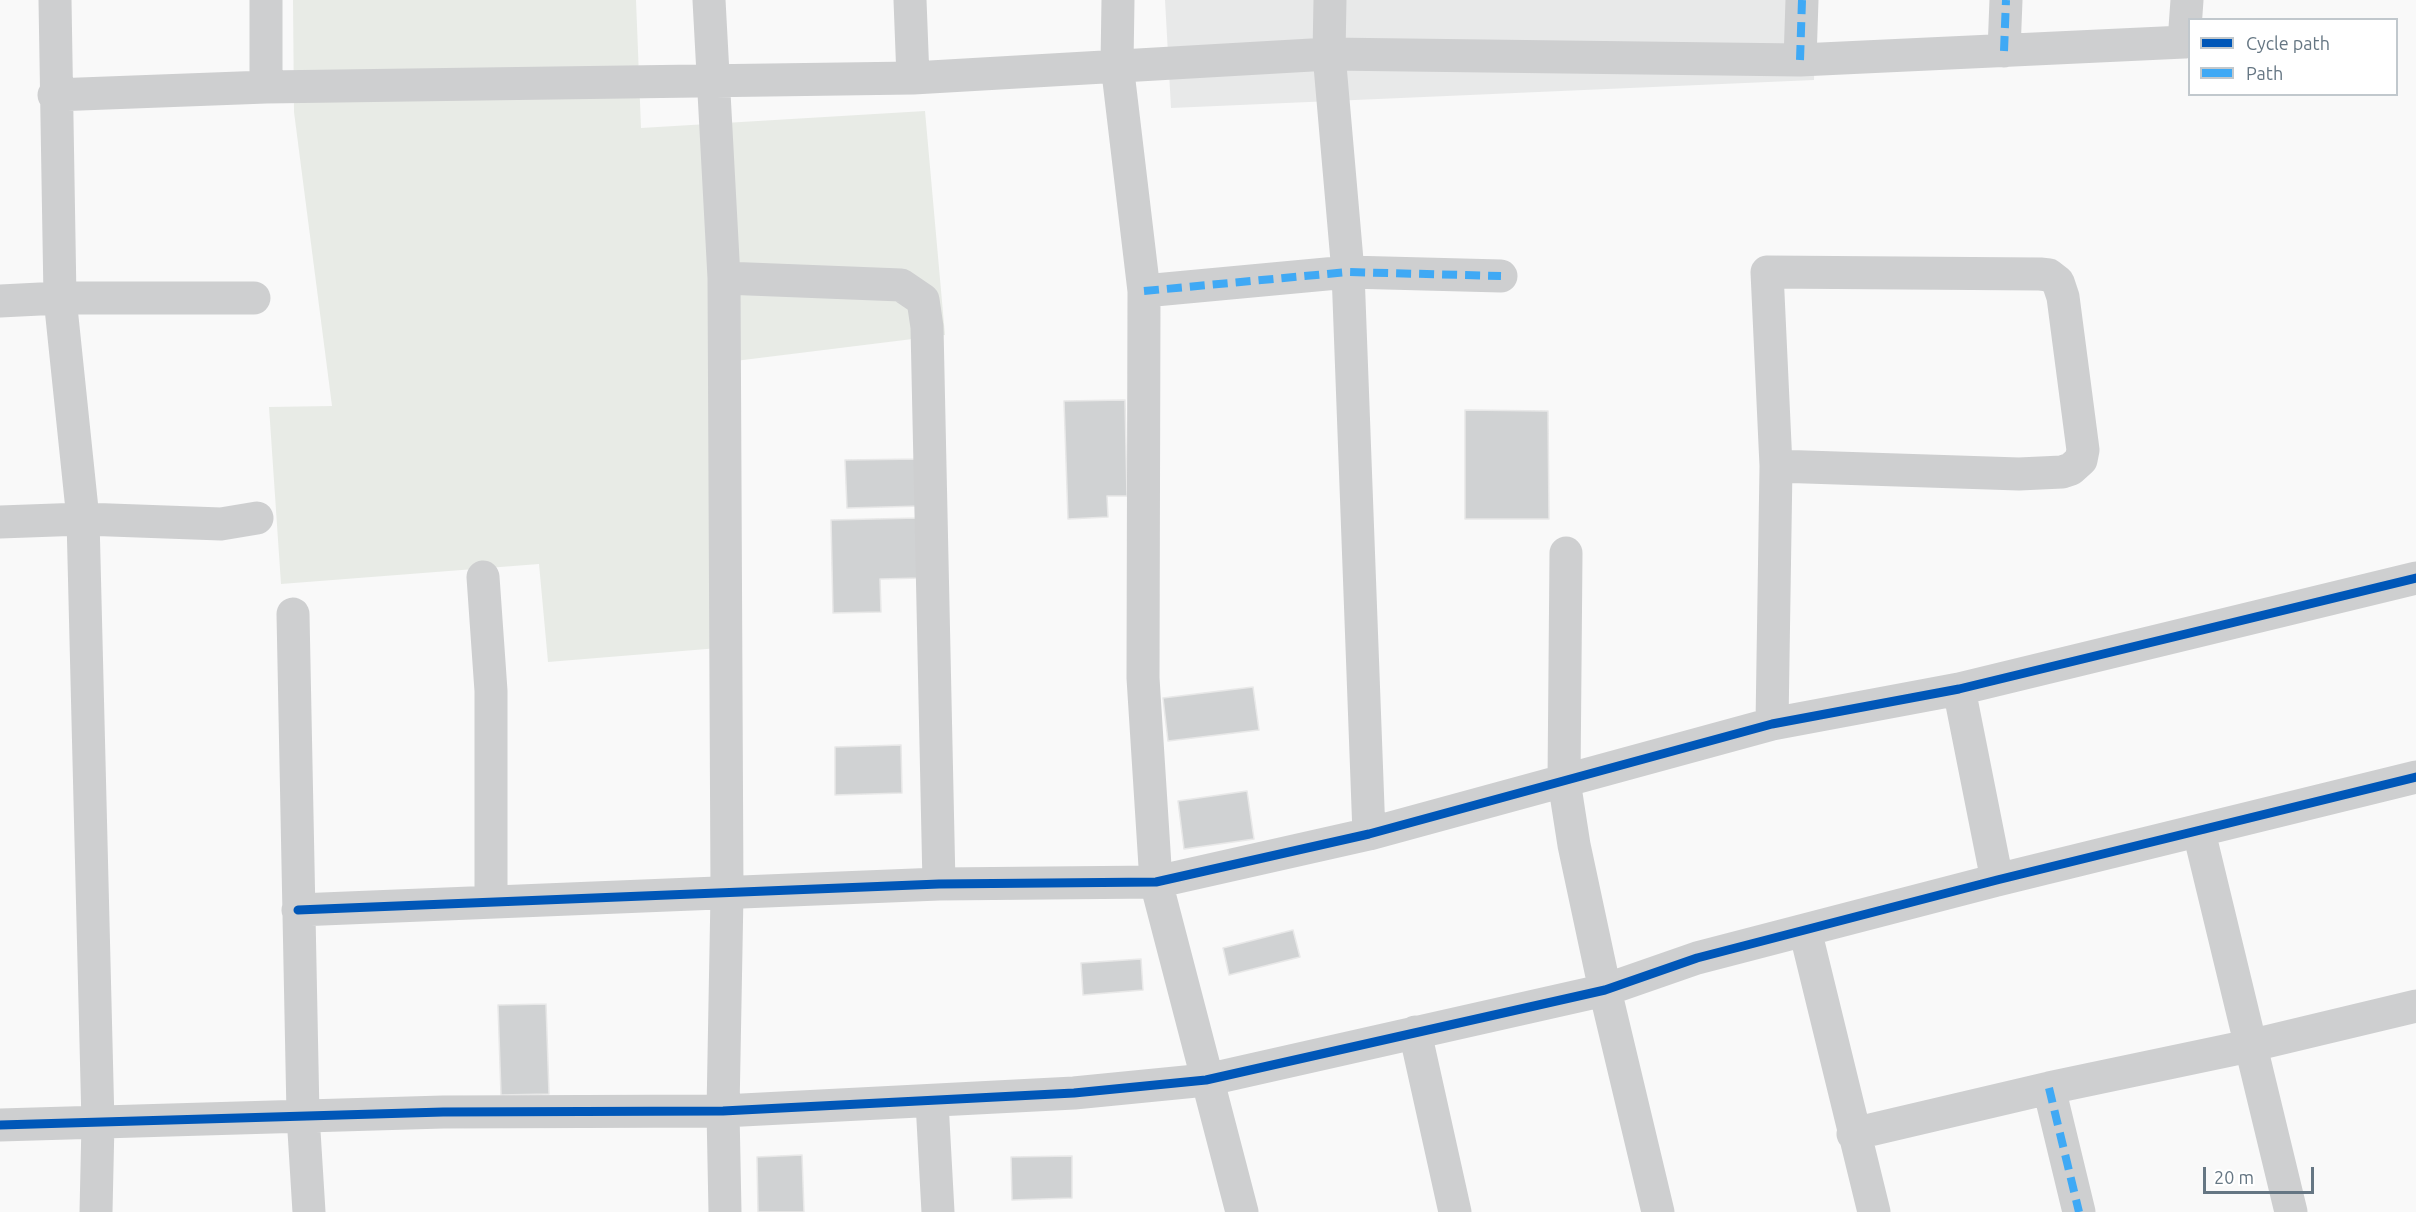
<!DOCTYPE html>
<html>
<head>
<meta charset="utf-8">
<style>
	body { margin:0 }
	#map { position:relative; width:2416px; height:1212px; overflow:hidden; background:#f9f9f9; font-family:Ubuntu,sans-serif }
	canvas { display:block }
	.legend { position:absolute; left:2188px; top:18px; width:210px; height:78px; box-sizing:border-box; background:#fff; border:2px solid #c1c8cd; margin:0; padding:8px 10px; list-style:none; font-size:18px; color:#657683 }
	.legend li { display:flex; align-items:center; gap:12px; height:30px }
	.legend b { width:30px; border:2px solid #c1c8cd }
	.scale { position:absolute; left:2203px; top:1167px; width:111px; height:27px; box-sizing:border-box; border:3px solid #657683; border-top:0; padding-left:8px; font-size:18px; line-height:21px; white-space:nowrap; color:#657683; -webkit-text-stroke:4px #fff; paint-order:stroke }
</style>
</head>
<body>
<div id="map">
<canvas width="2416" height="1212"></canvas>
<ul class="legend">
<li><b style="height:8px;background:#0057b8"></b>Cycle path</li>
<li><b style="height:8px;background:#3fa9f5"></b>Path</li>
</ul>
<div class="scale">20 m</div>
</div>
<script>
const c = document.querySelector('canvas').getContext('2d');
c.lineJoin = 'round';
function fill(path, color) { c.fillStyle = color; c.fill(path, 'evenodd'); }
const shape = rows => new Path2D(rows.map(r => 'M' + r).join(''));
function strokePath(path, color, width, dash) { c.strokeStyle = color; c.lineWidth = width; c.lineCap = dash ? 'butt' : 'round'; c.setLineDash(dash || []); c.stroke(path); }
fill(shape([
	[1165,0,1816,0,1814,80,1171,108]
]), '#e8e9e9');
fill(shape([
	[293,0,636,0,641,128,925,111,945,335,735,361,719,648,548,662,539,564,281,584,269,407,332,406,294,112]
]), '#e8ebe6');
const building = shape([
	[1125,400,1127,496,1107,496,1108,517,1068,519,1064,401,1125,400],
	[1465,410,1548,411,1549,519,1465,519,1465,410],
	[920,459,922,506,847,508,845,460,920,459],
	[918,518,920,578,880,579,881,612,833,613,831,520,918,518],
	[1253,687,1259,730,1168,741,1163,698,1253,687],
	[901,745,902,793,835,795,835,747,901,745],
	[1247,791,1254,839,1184,849,1178,801,1247,791],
	[1293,930,1300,957,1229,975,1223,948,1293,930],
	[1141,959,1143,990,1083,995,1081,963,1141,959],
	[546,1004,549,1094,501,1095,498,1005,546,1004],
	[802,1155,804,1212,758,1212,757,1157,802,1155],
	[1072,1156,1072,1198,1012,1200,1011,1157,1072,1156]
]);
fill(building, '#d0d2d3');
strokePath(building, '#e8e8e8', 1.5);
strokePath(shape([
	[55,0,60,298,83,519,98,1123,96,1212],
	[709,0,724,278,727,894,723,1111,725,1212],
	[910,0,913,78],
	[1118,0,1117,64,1144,291,1143,678,1156,882,1242,1212],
	[1330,0,1329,54,1348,272,1369,834],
	[2184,42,2187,0],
	[2004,51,2006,0],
	[1800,60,1802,0],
	[266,87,266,0],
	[54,95,266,87,913,78,1329,54,1800,60,2184,42,2190,39],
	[724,278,901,285,923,300,927,327,939,884],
	[1144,291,1348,272,1501,276],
	[0,301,60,298,254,298],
	[0,522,83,519,221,524,257,518],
	[1566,553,1564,781,1574,845,1605,990,1658,1212],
	[483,577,491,691,491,902],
	[293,614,303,1115,309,1212],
	[1959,689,1997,880],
	[1772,724,1776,466,1767,272,2040,274,2049,275,2058,282,2063,297,2083,450,2081,460,2071,469,2062,472,2019,474,1776,466],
	[2199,832,2291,1212],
	[298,910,939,884,1156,882,1369,834,1772,724,1959,689,2416,578],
	[1805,930,1874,1212],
	[1415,1032,1455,1212],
	[2049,1088,2079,1212],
	[932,1102,938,1212],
	[0,1125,443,1112,723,1111,1074,1093,1206,1080,1605,990,1697,958,1997,880,2416,777],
	[1853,1134,2049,1088,2249,1046,2416,1006]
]), '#cecfd0', 33);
strokePath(shape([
	[2004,51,2006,0],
	[1800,60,1802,0],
	[1144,291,1348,272,1501,276],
	[2049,1088,2079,1212]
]), '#3fa9f5', 8, [15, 8]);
strokePath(shape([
	[298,910,939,884,1156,882,1369,834,1772,724,1959,689,2416,578],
	[0,1125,443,1112,723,1111,1074,1093,1206,1080,1605,990,1697,958,1997,880,2416,777]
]), '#0057b8', 9);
</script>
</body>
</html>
